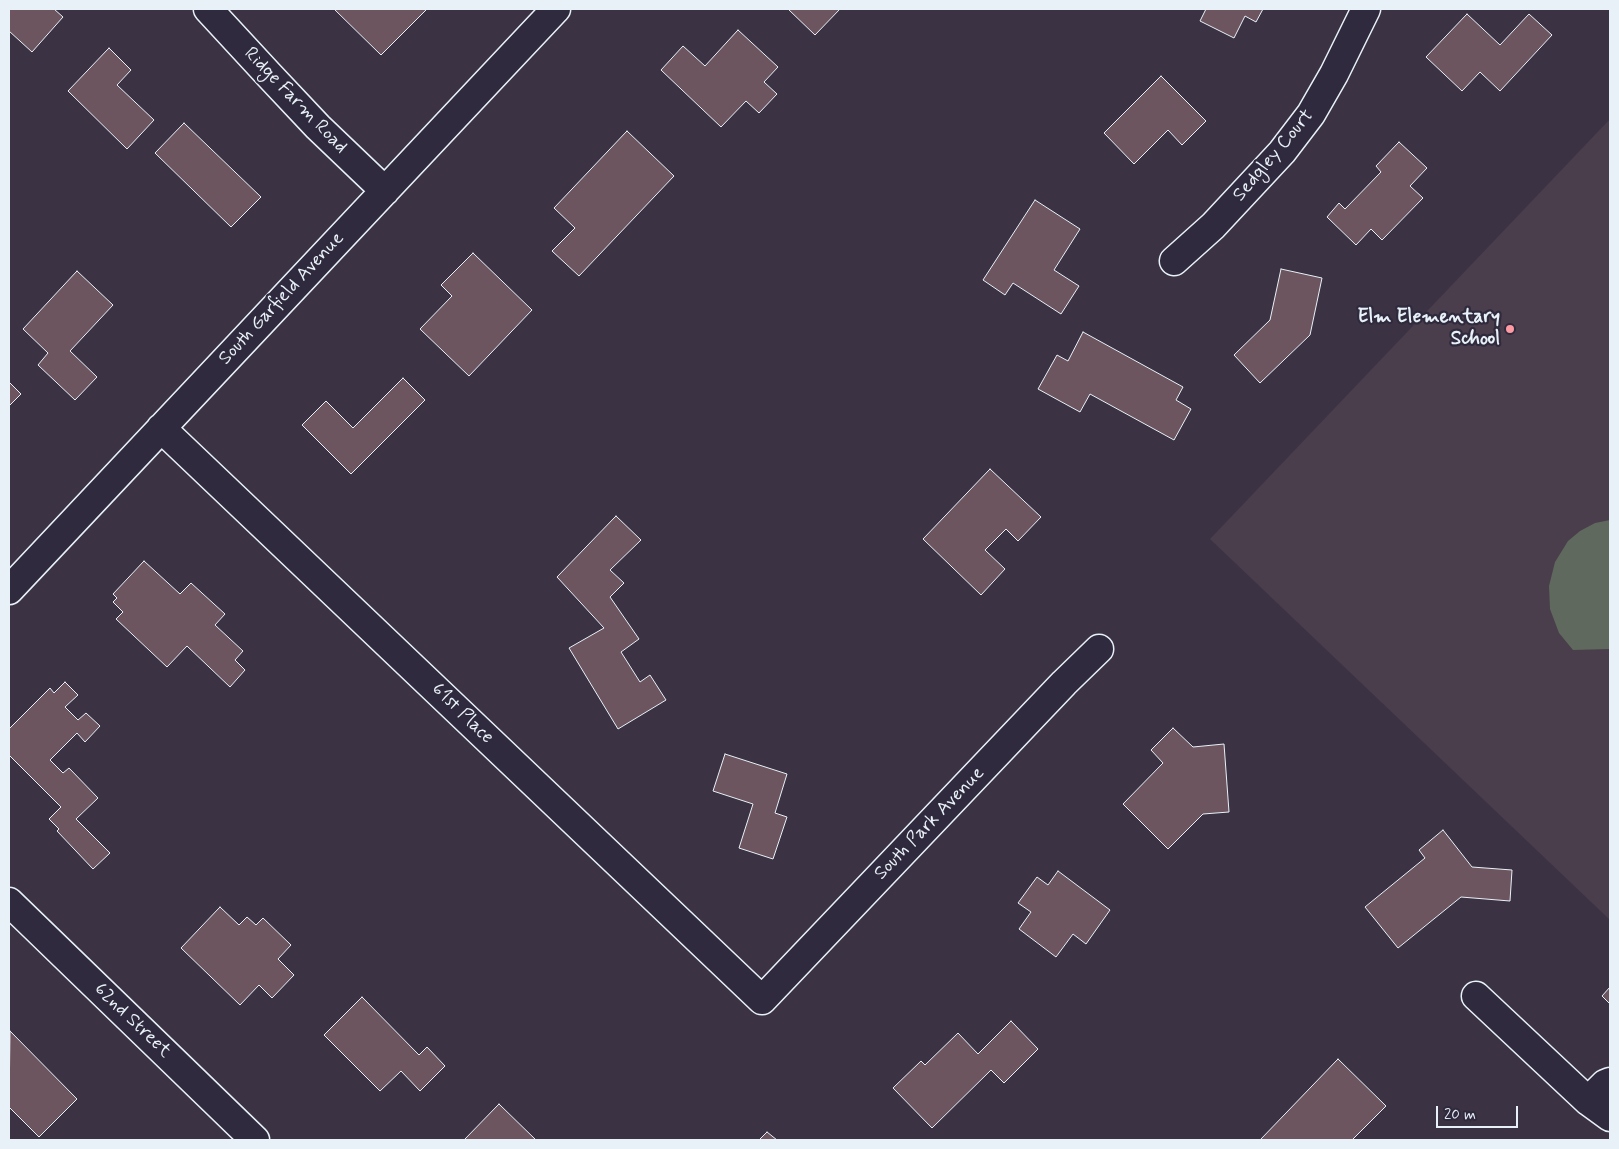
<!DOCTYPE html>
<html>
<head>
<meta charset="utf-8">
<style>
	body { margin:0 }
	#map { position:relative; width:1619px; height:1149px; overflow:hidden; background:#3b3344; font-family:Mynerve,sans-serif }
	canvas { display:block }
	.frame { position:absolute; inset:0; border:10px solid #e8f1f8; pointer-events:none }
	.scale { position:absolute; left:1436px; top:1106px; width:82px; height:22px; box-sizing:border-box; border:2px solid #e8f1f8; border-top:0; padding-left:6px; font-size:15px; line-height:18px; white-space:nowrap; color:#e8f1f8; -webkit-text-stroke:4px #2f2a3d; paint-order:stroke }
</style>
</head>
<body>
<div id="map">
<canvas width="1619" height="1149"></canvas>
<div class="frame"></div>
<div class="scale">20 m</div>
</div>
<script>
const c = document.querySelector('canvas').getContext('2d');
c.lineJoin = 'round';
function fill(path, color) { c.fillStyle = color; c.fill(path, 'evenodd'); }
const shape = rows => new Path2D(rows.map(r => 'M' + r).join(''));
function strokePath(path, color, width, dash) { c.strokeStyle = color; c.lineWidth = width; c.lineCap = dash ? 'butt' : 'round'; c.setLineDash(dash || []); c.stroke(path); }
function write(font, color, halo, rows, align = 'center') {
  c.font = font + ' Mynerve,sans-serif'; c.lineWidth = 4.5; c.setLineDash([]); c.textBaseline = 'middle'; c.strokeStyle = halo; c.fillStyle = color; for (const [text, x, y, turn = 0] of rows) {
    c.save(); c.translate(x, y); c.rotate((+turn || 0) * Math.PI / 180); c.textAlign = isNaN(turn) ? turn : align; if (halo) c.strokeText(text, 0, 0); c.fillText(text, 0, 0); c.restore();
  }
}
fill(shape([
	[1610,119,1610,920,1210,539]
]), '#4a3d4c');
fill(shape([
	[1610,520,1610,649,1573,650,1559,633,1550,609,1549,586,1555,562,1568,541,1580,531,1595,523]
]), '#5f695d');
const building = shape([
	[9,9,54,9,63,17,32,52,9,31,9,9],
	[334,9,427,9,381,55,334,9],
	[788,9,840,9,815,35,788,9],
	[1206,9,1263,9,1256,22,1245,16,1234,38,1200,21,1206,9],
	[1467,14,1500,45,1529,14,1552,35,1500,91,1480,72,1462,91,1426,57,1467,14],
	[738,30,778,67,764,82,777,94,759,113,746,101,721,127,661,70,683,46,705,66,738,30],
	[109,48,131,70,117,85,154,120,127,149,68,91,109,48],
	[1161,76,1206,121,1182,145,1168,130,1134,164,1104,133,1161,76],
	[184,123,261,197,231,227,155,153,184,123],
	[627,131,674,176,579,276,552,251,575,228,554,208,627,131],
	[1399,142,1427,168,1410,186,1423,198,1382,240,1371,229,1356,245,1327,217,1339,203,1345,209,1381,172,1376,166,1399,142],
	[1035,200,1080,229,1054,270,1079,286,1061,314,1013,283,1005,295,983,280,1035,200],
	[473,253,532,310,469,376,420,329,452,296,441,285,473,253],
	[1281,269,1322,278,1310,335,1260,383,1234,355,1270,320,1281,269],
	[77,271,113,305,70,351,97,377,75,400,38,365,48,353,23,329,77,271],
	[1083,332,1183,387,1176,400,1191,409,1174,440,1090,394,1080,412,1038,389,1057,355,1068,361,1083,332],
	[403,378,425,400,351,474,302,425,326,401,353,428,403,378],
	[9,382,21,394,9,406,9,382],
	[990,469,1041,517,1018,541,1006,529,985,550,1005,569,981,595,923,539,990,469],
	[616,516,641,540,610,570,624,583,610,597,639,639,621,652,640,682,650,675,666,700,618,729,569,648,604,628,557,577,616,516],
	[144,561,180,594,191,583,225,614,215,625,243,651,235,660,245,670,230,687,187,646,167,667,116,619,123,612,113,602,117,598,113,594,144,561],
	[65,682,78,695,65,707,78,720,86,713,100,726,85,742,77,733,50,760,63,773,69,768,98,798,76,819,110,853,93,869,57,831,59,829,49,819,61,807,9,755,9,729,50,688,54,693,65,682],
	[1173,728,1193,747,1224,744,1229,812,1203,814,1168,849,1123,804,1163,763,1151,750,1173,728],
	[725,754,787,774,775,813,787,817,773,859,739,848,753,804,713,791,725,754],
	[1443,830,1472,867,1512,870,1510,901,1461,897,1398,948,1365,907,1425,858,1419,850,1443,830],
	[1058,871,1110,910,1086,944,1073,934,1056,957,1019,929,1031,912,1018,903,1037,877,1048,885,1058,871],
	[220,907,239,925,247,917,256,925,263,918,291,945,278,959,294,975,272,998,259,985,240,1005,181,948,220,907],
	[1610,987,1610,1004,1602,996,1610,987],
	[362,997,419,1055,427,1047,445,1066,420,1091,401,1071,380,1091,324,1035,362,997],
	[1011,1021,1038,1049,1004,1083,991,1070,932,1128,893,1088,921,1061,925,1065,958,1033,978,1054,1011,1021],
	[10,1031,77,1099,39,1137,9,1107,10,1031],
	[1338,1059,1386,1106,1352,1140,1260,1140,1338,1059],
	[499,1104,536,1140,464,1140,499,1104],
	[767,1132,777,1140,759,1140,767,1132]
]);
fill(building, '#6d555f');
strokePath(building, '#e8f1f8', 1);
const minor = shape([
	[208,9,269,75,318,127,385,191],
	[1174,261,1213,226,1282,152,1311,114,1334,74,1366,9],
	[161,428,762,1000,1064,683,1099,649],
	[9,590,556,9],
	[9,902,255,1140],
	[1476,996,1588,1101,1610,1117],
	[1588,1101,1605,1084,1610,1082]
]);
strokePath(minor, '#e8f1f8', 31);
strokePath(minor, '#2f2a3d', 28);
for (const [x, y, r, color] of [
	[1510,329,5,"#ff9aa2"]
]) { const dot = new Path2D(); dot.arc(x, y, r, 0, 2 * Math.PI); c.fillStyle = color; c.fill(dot); strokePath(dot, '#2f2a3d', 2); }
write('19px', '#e8f1f8', '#2f2a3d', [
	["Ridge Farm Road",295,101,46],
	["Sedgley Court",1274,156,-50],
	["South Garfield Avenue",282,299,-47],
	["61st Place",462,714,44],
	["South Park Avenue",930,824,-46],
	["62nd Street",132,1021,44]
]);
write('bold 19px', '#e8f1f8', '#2f2a3d', [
	["Elm Elementary",1500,318],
	["School",1500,340]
], 'right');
</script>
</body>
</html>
